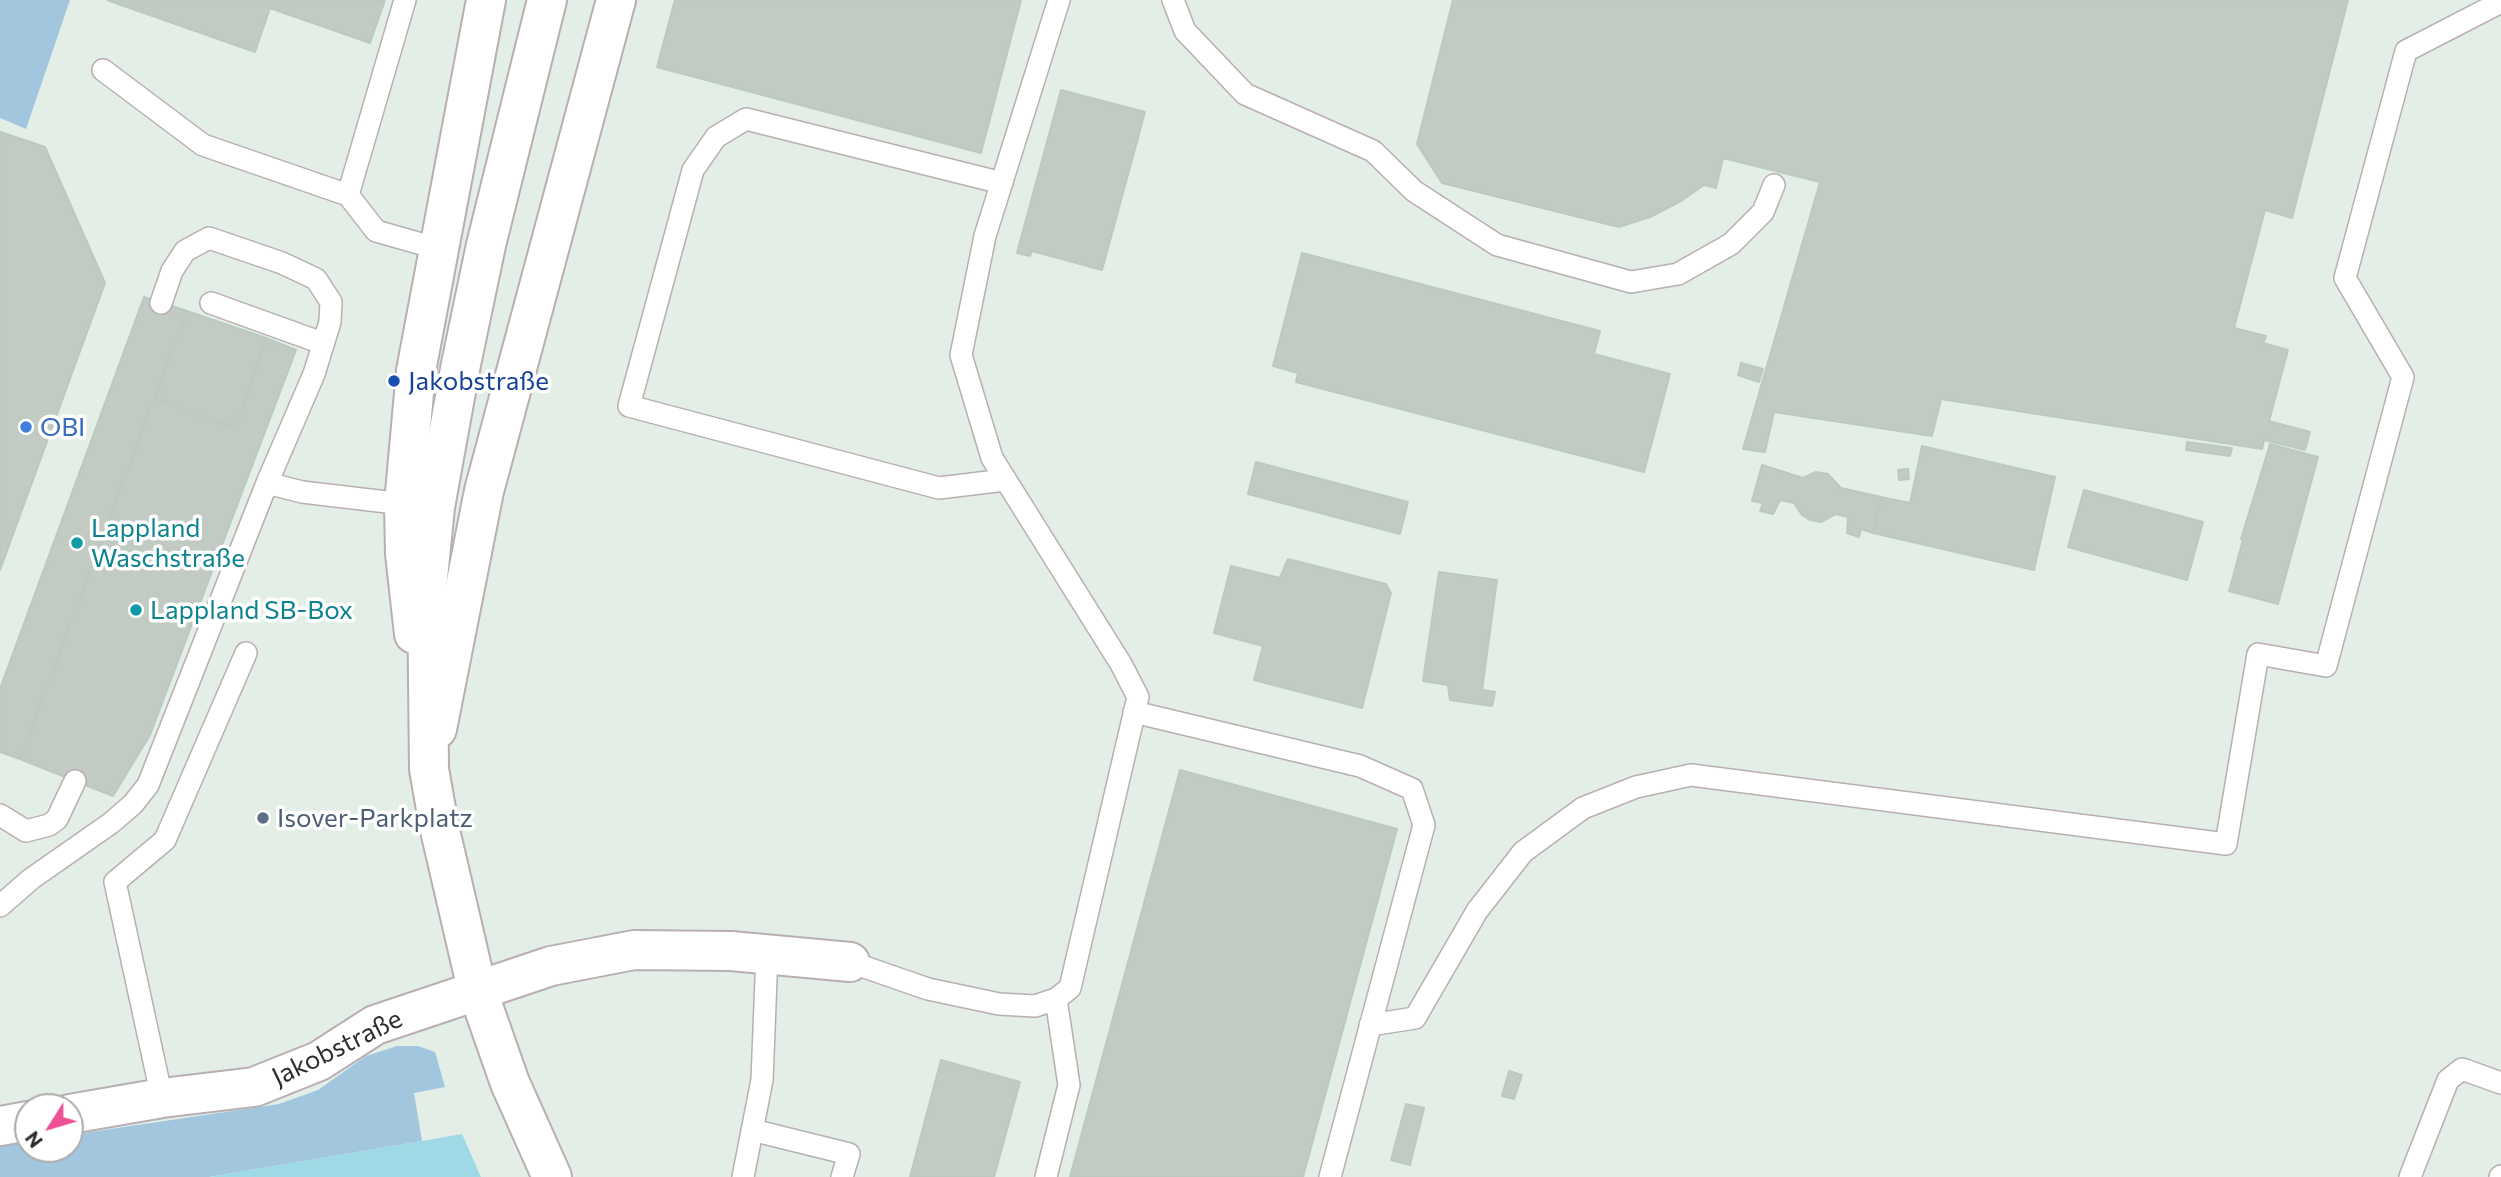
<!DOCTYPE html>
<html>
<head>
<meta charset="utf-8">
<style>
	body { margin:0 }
	#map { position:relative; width:2501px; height:1177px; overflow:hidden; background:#e2eee6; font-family:Commissioner,sans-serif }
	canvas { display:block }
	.north { position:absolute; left:14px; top:1093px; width:70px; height:70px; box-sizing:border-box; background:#fff; border:2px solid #ababab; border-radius:50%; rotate:233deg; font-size:19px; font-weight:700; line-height:28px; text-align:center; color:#2e2e2e }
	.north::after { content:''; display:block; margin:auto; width:24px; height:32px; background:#ed5093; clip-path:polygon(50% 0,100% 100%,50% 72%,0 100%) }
</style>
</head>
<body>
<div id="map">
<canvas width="2501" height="1177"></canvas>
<div class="north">N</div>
</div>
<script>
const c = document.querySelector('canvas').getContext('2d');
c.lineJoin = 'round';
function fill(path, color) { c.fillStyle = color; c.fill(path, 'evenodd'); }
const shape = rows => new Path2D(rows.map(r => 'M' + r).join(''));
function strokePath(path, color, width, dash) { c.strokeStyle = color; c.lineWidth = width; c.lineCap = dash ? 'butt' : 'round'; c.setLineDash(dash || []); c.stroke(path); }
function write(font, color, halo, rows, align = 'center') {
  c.font = font + ' Commissioner,sans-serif'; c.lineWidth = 7; c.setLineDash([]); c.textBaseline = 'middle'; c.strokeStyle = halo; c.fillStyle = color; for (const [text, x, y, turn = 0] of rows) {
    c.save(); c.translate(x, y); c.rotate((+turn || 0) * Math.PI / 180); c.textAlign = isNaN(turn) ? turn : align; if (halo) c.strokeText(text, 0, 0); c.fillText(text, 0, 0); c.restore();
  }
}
fill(shape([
	[0,0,70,0,26,129,0,118],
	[397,1046,418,1046,435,1052,445,1087,414,1093,422,1141,209,1177,0,1177,0,1146,28,1142,28,1149,70,1149,70,1135,279,1104,318,1090,366,1056]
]), '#a3c6df');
fill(shape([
	[462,1134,481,1177,209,1177,422,1141]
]), '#a0d9e6');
const building = shape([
	[107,0,266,0,264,6,270,8,255,52,107,0],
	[266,0,385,0,370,43,264,6,266,0],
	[675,0,1021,0,981,153,657,67,675,0],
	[1453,0,2348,0,2292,218,2265,210,2234,328,2266,336,2263,343,2288,350,2269,421,2310,432,2305,450,2264,440,2262,449,1941,399,1932,436,1774,412,1765,452,1743,449,1820,182,1723,158,1716,188,1704,185,1681,201,1650,217,1619,227,1442,183,1417,144,1453,0],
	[1061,90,1145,112,1102,270,1032,251,1030,256,1017,253,1061,90],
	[0,132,45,147,105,283,0,570,0,132],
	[1302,253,1600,331,1594,354,1670,374,1644,472,1296,382,1298,373,1273,366,1302,253],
	[144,297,187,311,20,759,0,752,0,689,144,297],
	[187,311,266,338,235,428,154,398,187,311],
	[266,338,296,350,150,735,113,796,20,759,154,398,235,428,266,338],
	[1741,363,1763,369,1759,382,1738,375,1741,363],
	[2187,442,2232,448,2230,456,2186,450,2187,442],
	[2270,444,2318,457,2278,604,2229,591,2243,540,2241,539,2270,444],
	[1922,446,2055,477,2034,570,1873,533,1881,497,1910,503,1922,446],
	[1256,462,1408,502,1400,534,1248,494,1256,462],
	[1762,465,1803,478,1816,472,1828,474,1841,488,1881,497,1873,533,1861,529,1859,537,1847,533,1848,517,1836,514,1821,522,1810,520,1802,515,1794,503,1780,500,1773,514,1760,511,1763,503,1752,501,1762,465],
	[1908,469,1909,479,1899,480,1898,470,1908,469],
	[2084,490,2203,522,2187,580,2068,547,2084,490],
	[1288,559,1386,584,1391,593,1362,708,1254,680,1263,646,1214,633,1231,566,1280,578,1288,559],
	[1439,572,1497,580,1482,690,1495,692,1492,706,1450,700,1448,685,1423,681,1439,572],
	[1180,770,1397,829,1303,1177,1070,1177,1180,770],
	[941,1060,1020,1082,994,1177,910,1177,941,1060],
	[1509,1071,1522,1075,1514,1099,1502,1096,1509,1071],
	[1406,1104,1424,1108,1410,1165,1391,1160,1406,1104]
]);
fill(building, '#c1cac3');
strokePath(building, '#bbcac1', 2);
const service = shape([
	[1173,0,1185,31,1245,94,1373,151,1414,191,1497,245,1631,282,1678,274,1731,244,1763,212,1774,185],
	[103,70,203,145,348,195,376,231,439,249],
	[1002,183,746,119,716,137,693,170,629,406,939,488,1005,480],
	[348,195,405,0],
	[211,303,322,343],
	[267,483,302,492,404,504],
	[1134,712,1360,766,1412,789,1424,825,1330,1177],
	[0,815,26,831,49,825,57,819,75,781],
	[0,906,31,879,111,823,133,804,148,785,267,483,314,374,330,322,331,302,316,279,282,263,209,238,185,251,172,271,161,303],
	[850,962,928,989,999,1004,1035,1006,1056,999,1070,988,1138,697,1121,664,992,458,961,355,985,236,1059,0],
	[1370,1025,1415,1018,1477,911,1523,852,1583,808,1636,787,1691,775,2226,844,2258,654,2326,666,2403,377,2345,278,2406,51,2501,2],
	[162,1098,115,882,165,840,246,653],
	[752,1130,849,1154,842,1177],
	[743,1177,762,1080,767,954],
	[1046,1177,1069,1085,1056,999],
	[2410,1177,2448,1080,2462,1069,2501,1083],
	[2500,1177,2501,1176]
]);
const minor = shape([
	[414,634,405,554,404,504,416,371,486,0],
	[437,729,484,491,616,0],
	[70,1114,162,1098,254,1087,319,1061,375,1025,551,966,634,950,731,951,850,962],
	[0,1126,28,1121]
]);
const secondary = shape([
	[547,0,486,245,461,364,435,507,427,588,429,769,439,826,477,989,510,1083,552,1177]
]);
strokePath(service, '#b9aeb3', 24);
strokePath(minor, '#b9aeb3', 42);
strokePath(secondary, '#b9aeb3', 42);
strokePath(service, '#fff', 21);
strokePath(minor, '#fff', 38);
strokePath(secondary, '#fff', 38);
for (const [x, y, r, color] of [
	[394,381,7,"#1a4fb4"],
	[26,427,7,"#3f7fe0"],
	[77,543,7,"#0f9aa8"],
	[136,610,7,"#0f9aa8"],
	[263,818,7,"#5c6f8a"]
]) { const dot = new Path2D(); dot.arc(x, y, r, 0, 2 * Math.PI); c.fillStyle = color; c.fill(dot); strokePath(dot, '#fff', 2.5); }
write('26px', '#164399', '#fff', [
	["Jakobstraße",408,381]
], 'left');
write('26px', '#366cbe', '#fff', [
	["OBI",40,427]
], 'left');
write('26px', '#0d838f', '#fff', [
	["Lappland",91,528],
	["Waschstraße",91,558],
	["Lappland SB-Box",150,610]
], 'left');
write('26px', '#4e5e75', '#fff', [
	["Isover-Parkplatz",277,818]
], 'left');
write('26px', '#2e2e2e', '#fff', [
	["Jakobstraße",337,1048,-26]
]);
</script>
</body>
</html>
